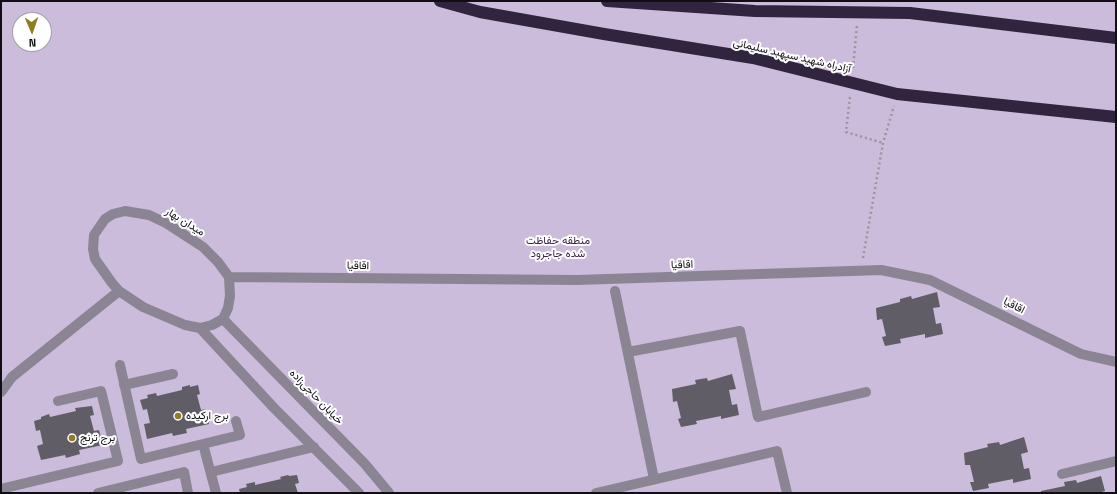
<!DOCTYPE html>
<html>
<head>
<meta charset="utf-8">
<style>
	body { margin:0 }
	#map { position:relative; width:1117px; height:494px; overflow:hidden; background:#e1dce6; font-family:"Space Grotesk",sans-serif }
	canvas { display:block }
	.frame { position:absolute; inset:0; border:2px solid #100e12; pointer-events:none }
	.north { position:absolute; left:12px; top:12px; width:40px; height:40px; box-sizing:border-box; background:#fff; border:1px solid #9f9fa0; border-radius:50%; rotate:178deg; font-size:11px; font-weight:700; line-height:16px; text-align:center; color:#100e12 }
	.north::after { content:''; display:block; margin:auto; width:14px; height:18px; background:#907c22; clip-path:polygon(50% 0,100% 100%,50% 72%,0 100%) }
</style>
</head>
<body>
<div id="map">
<canvas width="1117" height="494"></canvas>
<div class="frame"></div>
<div class="north">N</div>
</div>
<script>
const c = document.querySelector('canvas').getContext('2d');
c.lineJoin = 'round';
function fill(path, color) { c.fillStyle = color; c.fill(path, 'evenodd'); }
const shape = rows => new Path2D(rows.map(r => 'M' + r).join(''));
function strokePath(path, color, width, dash) { c.strokeStyle = color; c.lineWidth = width; c.lineCap = dash ? 'butt' : 'round'; c.setLineDash(dash || []); c.stroke(path); }
function write(font, color, halo, rows, align = 'center') {
  c.font = font + ' "Space Grotesk",Vazirmatn,sans-serif'; c.lineWidth = 4; c.setLineDash([]); c.textBaseline = 'middle'; c.strokeStyle = halo; c.fillStyle = color; for (const [text, x, y, turn = 0] of rows) {
    c.save(); c.translate(x, y); c.rotate((+turn || 0) * Math.PI / 180); c.textAlign = isNaN(turn) ? turn : align; if (halo) c.strokeText(text, 0, 0); c.fillText(text, 0, 0); c.restore();
  }
}
fill(shape([
	[1,1,1116,1,1116,493,1,493],
	[20,20,44,20,44,44,20,44]
]), '#cabcda');
fill(shape([
	[937,292,940,307,933,308,936,324,941,323,943,334,925,338,925,334,900,339,901,343,885,346,882,337,886,336,882,319,877,320,876,308,900,302,900,299,911,296,912,299],
	[732,374,736,389,729,390,732,405,737,404,739,415,721,419,721,416,696,421,697,424,681,427,678,419,681,418,677,401,673,402,672,389,696,384,695,380,707,378,708,381],
	[190,385,190,387,198,385,200,394,197,395,201,410,206,409,209,424,186,429,187,433,173,436,172,433,147,439,144,424,150,423,147,409,143,410,140,400,148,398,147,395,156,393,157,396,182,390,182,387],
	[92,406,94,415,90,416,94,431,99,430,103,445,79,450,80,454,66,458,65,455,41,460,37,446,43,444,40,430,36,431,34,421,41,419,41,417,49,414,50,417,76,411,75,408],
	[1024,437,1028,452,1021,454,1024,469,1029,468,1031,479,1013,483,1013,479,988,484,989,488,973,491,970,482,974,482,970,465,965,465,964,453,988,447,987,444,999,442,1000,445],
	[288,475,289,476,297,475,299,483,295,484,298,493,240,493,239,489,247,487,246,484,255,482,255,485,281,479,280,477],
	[1101,476,1105,491,1098,493,1041,493,1041,491,1065,486,1064,482,1076,480,1077,483]
]), '#615d66');
strokePath(shape([
	[853,68,857,25],
	[850,97,846,132,883,143],
	[863,258,883,143,894,106]
]), '#99959d', 2.5, [2, 3]);
strokePath(shape([
	[125,211,149,215,166,223,203,247,218,262,229,277,230,296,228,308,223,319,212,325,200,328,185,325,143,307,119,291,112,283,95,259,93,249,94,235,105,219,113,214,125,211],
	[229,277,577,280,881,270,930,280,1081,354,1116,362],
	[615,291,654,479],
	[223,319,365,464,389,493],
	[200,328,274,408,359,493],
	[628,352,740,331,758,417,866,392],
	[120,365,141,459,240,435,236,421],
	[124,385,173,374],
	[1,392,12,377,119,291],
	[203,444,216,493],
	[211,472,314,447],
	[1062,474,1116,461],
	[1,489,118,461,101,391,58,401],
	[98,493,184,472,188,493],
	[596,493,777,451,787,493]
]), '#8b8593', 10);
strokePath(shape([
	[440,1,480,12,604,34,753,58,897,94,1116,117],
	[607,1,755,11,910,13,1116,38]
]), '#31243e', 12);
for (const [x, y, r, color] of [
	[178,416,4,"#907c22"],
	[72,438,4,"#907c22"]
]) { const dot = new Path2D(); dot.arc(x, y, r, 0, 2 * Math.PI); c.fillStyle = color; c.fill(dot); strokePath(dot, '#fff', 1.5); }
write('11px', '#100e12', '#fff', [
	["آزادراه شهید سپهبد سلیمانی",792,56,13],
	["میدان بهار",185,222,32],
	["اقاقیا",682,265,-2],
	["اقاقیا",358,266,1],
	["اقاقیا",1014,306,27],
	["خیابان حاجی‌زاده",316,397,46]
]);
write('11px', '#351f4a', '#fff', [
	["منطقه حفاظت",558,241],
	["شده جاجرود",558,254]
]);
write('11px', '#100e12', '#fff', [
	["برج ارکیده",186,416],
	["برج ترنج",80,438]
], 'left');
</script>
</body>
</html>
